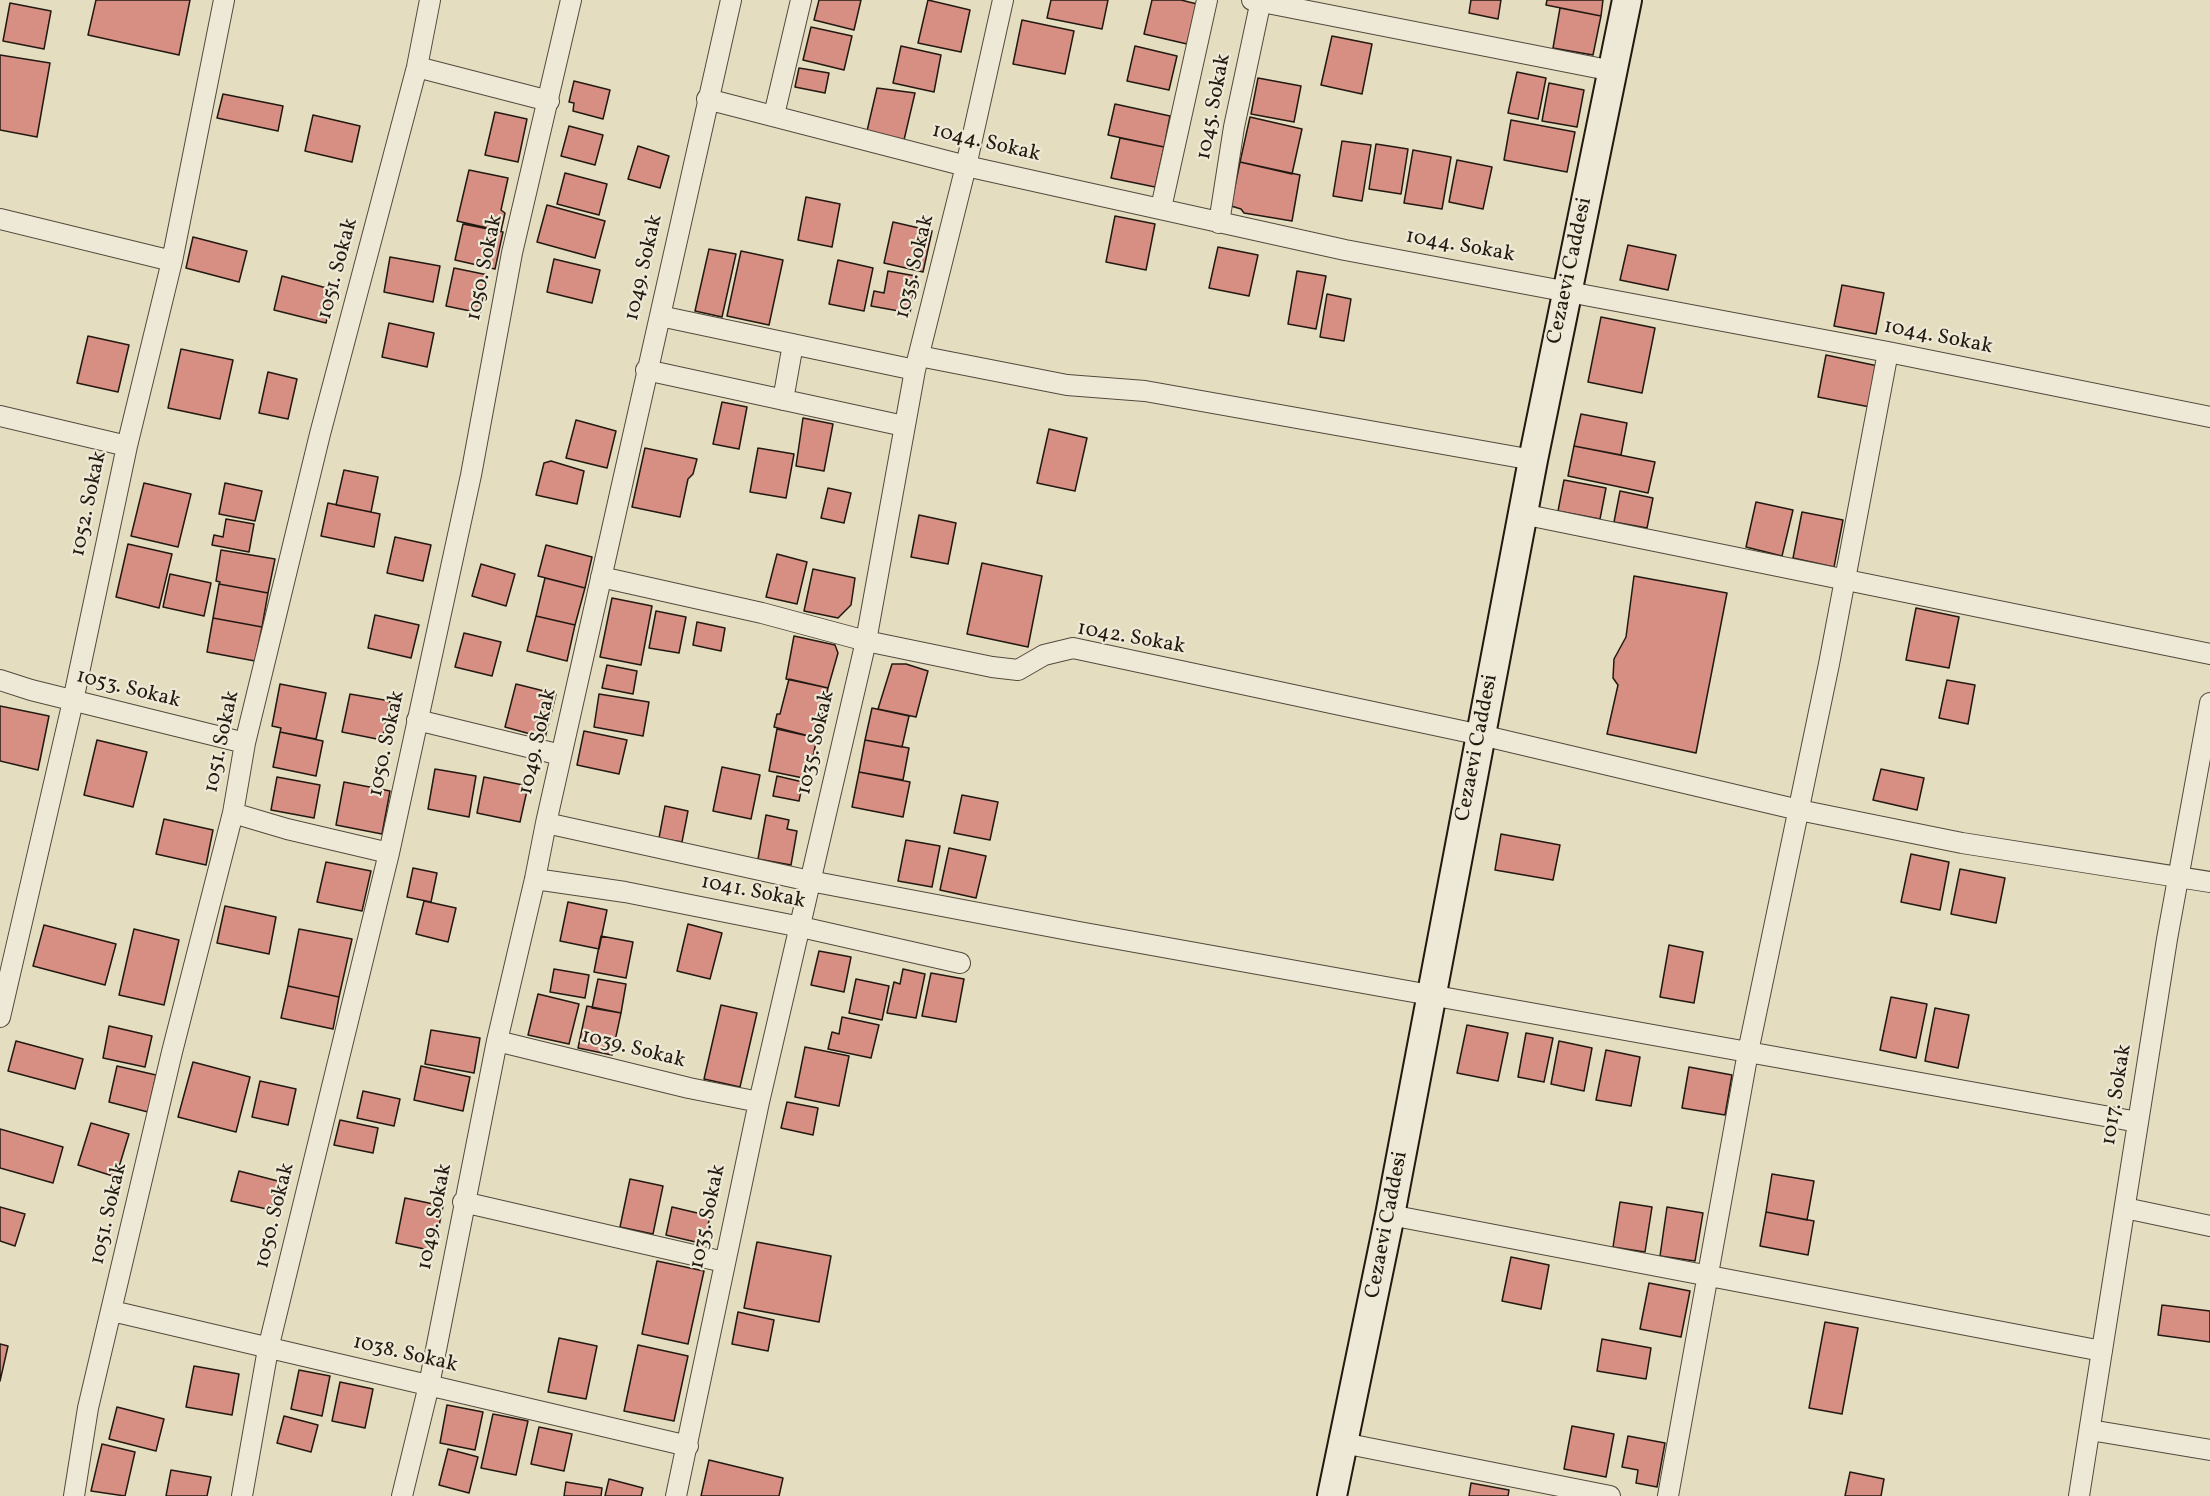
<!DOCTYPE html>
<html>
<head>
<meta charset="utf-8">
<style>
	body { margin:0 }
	canvas { display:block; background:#e5ddc0 }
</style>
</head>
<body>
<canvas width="2210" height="1496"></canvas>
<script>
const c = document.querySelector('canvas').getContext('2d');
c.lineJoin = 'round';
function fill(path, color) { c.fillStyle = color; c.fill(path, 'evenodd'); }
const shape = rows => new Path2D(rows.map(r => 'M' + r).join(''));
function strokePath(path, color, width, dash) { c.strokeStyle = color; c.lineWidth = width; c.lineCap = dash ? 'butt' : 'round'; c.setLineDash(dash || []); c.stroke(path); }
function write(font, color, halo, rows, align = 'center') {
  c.font = font + ' Vollkorn,serif'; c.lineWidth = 4.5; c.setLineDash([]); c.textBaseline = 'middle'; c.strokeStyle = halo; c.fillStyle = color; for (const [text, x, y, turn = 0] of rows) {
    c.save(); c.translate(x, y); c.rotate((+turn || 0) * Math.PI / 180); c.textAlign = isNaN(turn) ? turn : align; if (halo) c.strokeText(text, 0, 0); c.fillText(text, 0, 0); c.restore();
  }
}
const building = shape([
	[96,0,190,0,179,55,88,35,96,0],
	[819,0,861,0,854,30,814,20,819,0],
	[928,0,970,10,961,52,918,43,928,0],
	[1051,0,1108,0,1102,29,1047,18,1051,0],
	[1152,0,1181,0,1197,4,1187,44,1144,34,1152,0],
	[1471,0,1501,0,1498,19,1469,13,1471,0],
	[1547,0,1603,0,1601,16,1546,5,1547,0],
	[10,3,51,11,44,49,3,41,10,3],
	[1560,8,1601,16,1593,55,1553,48,1560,8],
	[1022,20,1074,31,1065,74,1013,64,1022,20],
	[811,27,852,36,844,70,803,60,811,27],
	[1332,36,1372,44,1362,94,1321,85,1332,36],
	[901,46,941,55,934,92,893,83,901,46],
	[1135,46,1177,56,1169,90,1127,81,1135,46],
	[0,55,50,63,37,137,0,130,0,55],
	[799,68,829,73,825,93,795,87,799,68],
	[1517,72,1546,78,1538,119,1508,113,1517,72],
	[1258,78,1301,86,1294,122,1251,114,1258,78],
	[574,81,610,90,603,119,573,111,574,103,569,102,574,81],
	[1549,83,1584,90,1577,127,1542,121,1549,83],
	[877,88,915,93,904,140,867,131,877,88],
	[223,94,283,106,278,131,217,118,223,94],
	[1115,104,1170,116,1164,147,1108,135,1115,104],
	[495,112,527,119,518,162,485,155,495,112],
	[313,115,360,126,352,162,305,151,313,115],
	[1250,117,1302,129,1292,174,1240,162,1250,117],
	[1511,120,1575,132,1567,172,1504,160,1511,120],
	[569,126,603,135,595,165,561,156,569,126],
	[1120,138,1164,147,1155,187,1111,178,1120,138],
	[1342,141,1371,145,1362,201,1333,196,1342,141],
	[1376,144,1408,149,1401,194,1369,189,1376,144],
	[638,146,669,156,660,188,628,179,638,146],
	[1413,150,1451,157,1442,209,1404,203,1413,150],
	[1457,160,1492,167,1483,209,1449,202,1457,160],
	[1240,162,1300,175,1292,221,1244,213,1241,209,1231,206,1240,162],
	[469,170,508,178,501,210,505,213,501,231,457,221,469,170],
	[565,173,607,184,599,215,557,204,565,173],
	[806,197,840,204,832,247,798,240,806,197],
	[547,205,605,221,595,258,537,242,547,205],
	[1115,216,1155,224,1146,270,1106,262,1115,216],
	[893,222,932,231,923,272,884,263,893,222],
	[463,224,503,232,495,269,455,260,463,224],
	[193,237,247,251,239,282,186,268,193,237],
	[1628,245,1676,255,1668,290,1620,280,1628,245],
	[1218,247,1258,255,1249,296,1209,288,1218,247],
	[709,249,736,254,722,317,695,311,709,249],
	[741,251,783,260,769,325,727,316,741,251],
	[390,257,440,266,433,302,384,292,390,257],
	[554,259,600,270,592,303,547,292,554,259],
	[838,260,873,268,864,311,829,304,838,260],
	[454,268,488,275,480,313,446,306,454,268],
	[888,271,916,276,910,313,871,306,874,291,884,293,888,271],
	[1297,271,1326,276,1316,329,1288,324,1297,271],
	[282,276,334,290,326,323,274,310,282,276],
	[1842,285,1884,293,1876,334,1834,326,1842,285],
	[1327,294,1351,299,1344,341,1320,337,1327,294],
	[1601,317,1655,328,1642,393,1588,382,1601,317],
	[389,323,434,333,427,367,382,357,389,323],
	[88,336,129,345,118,392,77,383,88,336],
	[181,349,233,360,220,419,168,408,181,349],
	[1826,355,1878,366,1870,407,1818,397,1826,355],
	[268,372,297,379,288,419,259,413,268,372],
	[722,402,747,407,739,449,713,444,722,402],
	[1581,414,1627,423,1621,455,1574,446,1581,414],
	[803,418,833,424,824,471,796,466,803,418],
	[576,420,616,431,607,468,566,458,576,420],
	[1049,429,1087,438,1075,491,1037,483,1049,429],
	[1574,446,1655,462,1648,493,1568,476,1574,446],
	[645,448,697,459,693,474,688,479,680,517,632,507,645,448],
	[758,448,794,454,786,498,750,492,758,448],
	[551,461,584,471,577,504,536,495,544,463,551,461],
	[344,470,378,477,371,512,336,505,344,470],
	[1564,480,1606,488,1600,519,1558,511,1564,480],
	[144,483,191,494,178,547,131,536,144,483],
	[225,483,262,491,255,521,219,514,225,483],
	[828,488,851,493,844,523,821,518,828,488],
	[1620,491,1653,498,1647,528,1614,522,1620,491],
	[1756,502,1793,510,1782,556,1746,547,1756,502],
	[328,503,380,514,374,547,321,536,328,503],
	[1802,512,1843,520,1834,567,1793,558,1802,512],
	[919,515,956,523,948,564,911,557,919,515],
	[226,519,254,524,249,552,212,545,214,535,223,537,226,519],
	[395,537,431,545,423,581,387,573,395,537],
	[128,544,172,554,159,608,116,597,128,544],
	[546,545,592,557,585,588,538,576,546,545],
	[221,550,275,559,268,593,219,584,220,582,216,581,221,550],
	[777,554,807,562,797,604,766,597,777,554],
	[982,563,1042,576,1028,647,967,634,982,563],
	[481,564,515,574,506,606,472,596,481,564],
	[813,569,855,578,851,605,838,618,804,611,813,569],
	[170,574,211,583,204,616,163,607,170,574],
	[1634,576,1727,593,1696,753,1607,734,1618,685,1613,678,1614,659,1626,637,1634,576],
	[545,578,585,588,575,625,536,616,545,578],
	[219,584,268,593,262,627,213,618,219,584],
	[612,598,652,606,641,665,600,657,612,598],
	[1916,608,1959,617,1949,668,1906,660,1916,608],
	[656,611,686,617,679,653,649,648,656,611],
	[375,615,419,625,411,658,368,648,375,615],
	[536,616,575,625,567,661,527,651,536,616],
	[213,618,262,627,255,661,207,652,213,618],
	[697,622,725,628,721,651,693,645,697,622],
	[464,633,501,642,492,676,455,667,464,633],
	[794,636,835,645,838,653,828,688,786,679,794,636],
	[892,664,906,664,928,671,916,717,878,709,892,664],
	[607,665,637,671,633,694,602,688,607,665],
	[789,679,828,688,817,738,774,727,777,714,780,714,789,679],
	[1947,680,1975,685,1968,724,1939,718,1947,680],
	[280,684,326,693,316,739,280,732,281,728,272,726,280,684],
	[516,684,556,694,545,738,505,727,516,684],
	[350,694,390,701,382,740,342,732,350,694],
	[599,694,649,702,643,736,594,727,599,694],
	[0,706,49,716,38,770,0,761,0,706],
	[872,708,909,716,902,747,865,740,872,708],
	[777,729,817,738,808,779,769,771,777,729],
	[584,731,627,740,619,774,577,765,584,731],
	[280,732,323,741,316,776,273,767,280,732],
	[97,740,147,752,133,807,84,795,97,740],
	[865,740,909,748,903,780,859,772,865,740],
	[722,767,760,775,751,819,713,811,722,767],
	[435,769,476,776,469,817,428,809,435,769],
	[1881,769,1924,778,1917,810,1873,800,1881,769],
	[859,772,910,782,903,817,852,807,859,772],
	[777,776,803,782,799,801,773,796,777,776],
	[277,777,320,785,314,818,271,810,277,777],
	[484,777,528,786,520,822,477,813,484,777],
	[344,782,390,791,382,834,336,825,344,782],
	[962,795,998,802,990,840,954,833,962,795],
	[665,806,688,811,682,842,659,838,665,806],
	[766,815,789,820,787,829,797,831,791,865,758,859,766,815],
	[164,819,213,830,206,865,156,854,164,819],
	[1501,834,1560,845,1553,880,1495,870,1501,834],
	[906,840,940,846,932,887,898,881,906,840],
	[949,848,986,856,976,898,940,890,949,848],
	[1911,854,1949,862,1940,910,1901,902,1911,854],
	[326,862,371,871,362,911,317,902,326,862],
	[413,868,437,873,431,902,407,897,413,868],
	[1960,869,2005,878,1996,923,1951,914,1960,869],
	[424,901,456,908,448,942,416,934,424,901],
	[568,902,607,910,599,949,560,941,568,902],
	[225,906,276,917,269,954,217,943,225,906],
	[688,924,722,933,710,979,677,971,688,924],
	[44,925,116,944,105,985,33,966,44,925],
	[134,929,179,940,164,1005,119,995,134,929],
	[299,929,352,939,339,997,288,986,299,929],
	[601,936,633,942,626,978,594,972,601,936],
	[1669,945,1703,952,1694,1003,1660,997,1669,945],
	[819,951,851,957,844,992,811,985,819,951],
	[554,969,589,975,585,998,550,992,554,969],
	[903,969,925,974,916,1018,887,1013,894,982,900,984,903,969],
	[931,973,964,979,956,1022,922,1016,931,973],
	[598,979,626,984,621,1013,592,1008,598,979],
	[856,979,889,986,882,1020,849,1013,856,979],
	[288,986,339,997,333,1029,281,1018,288,986],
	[538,994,579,1004,569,1044,528,1035,538,994],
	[1891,997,1927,1004,1916,1058,1880,1050,1891,997],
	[721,1005,757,1013,740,1087,704,1079,721,1005],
	[587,1006,621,1013,612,1055,578,1048,587,1006],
	[1935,1008,1969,1015,1958,1068,1925,1061,1935,1008],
	[842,1017,879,1025,871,1058,828,1049,832,1032,839,1034,842,1017],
	[1467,1025,1508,1033,1498,1081,1457,1073,1467,1025],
	[109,1026,152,1036,145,1067,103,1058,109,1026],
	[431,1030,480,1038,474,1073,425,1064,431,1030],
	[1526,1033,1553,1038,1544,1082,1518,1077,1526,1033],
	[16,1041,83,1059,75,1089,8,1071,16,1041],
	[1559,1041,1592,1048,1584,1091,1551,1084,1559,1041],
	[805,1047,849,1056,839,1106,795,1097,805,1047],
	[1606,1050,1640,1057,1631,1106,1596,1100,1606,1050],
	[193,1062,250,1077,236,1132,178,1117,193,1062],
	[117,1066,156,1075,148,1112,109,1102,117,1066],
	[421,1066,470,1077,463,1111,414,1100,421,1066],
	[1689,1067,1732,1075,1725,1115,1682,1108,1689,1067],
	[260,1081,296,1089,288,1125,252,1117,260,1081],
	[363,1091,400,1099,394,1126,357,1118,363,1091],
	[787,1102,818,1108,813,1135,781,1128,787,1102],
	[340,1120,378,1128,373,1153,334,1145,340,1120],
	[91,1123,129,1134,116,1177,78,1165,91,1123],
	[0,1129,63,1147,53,1183,0,1168,0,1129],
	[239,1171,278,1181,271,1210,231,1201,239,1171],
	[1772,1174,1814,1181,1807,1220,1766,1212,1772,1174],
	[630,1179,663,1186,653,1234,620,1227,630,1179],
	[405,1198,443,1206,434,1251,396,1243,405,1198],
	[1620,1202,1652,1207,1645,1252,1613,1247,1620,1202],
	[0,1207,25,1214,15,1246,0,1241,0,1207],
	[672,1207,710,1216,704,1244,666,1235,672,1207],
	[1667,1207,1703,1213,1695,1261,1660,1256,1667,1207],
	[1766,1212,1814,1221,1808,1255,1760,1246,1766,1212],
	[757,1242,831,1256,819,1322,744,1308,757,1242],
	[1511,1257,1549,1265,1541,1309,1502,1301,1511,1257],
	[657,1261,704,1271,688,1344,642,1334,657,1261],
	[1649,1283,1690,1291,1681,1337,1640,1329,1649,1283],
	[2162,1305,2210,1311,2210,1342,2158,1335,2162,1305],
	[738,1312,774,1320,768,1351,732,1344,738,1312],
	[1825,1322,1858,1328,1842,1414,1809,1408,1825,1322],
	[559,1338,597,1346,586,1399,548,1392,559,1338],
	[1602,1339,1651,1348,1646,1379,1597,1371,1602,1339],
	[0,1344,8,1346,0,1381,0,1344],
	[638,1345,688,1356,674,1421,624,1411,638,1345],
	[194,1366,239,1374,232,1415,186,1407,194,1366],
	[299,1370,330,1376,322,1416,291,1409,299,1370],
	[340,1382,373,1389,365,1428,332,1421,340,1382],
	[447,1405,483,1412,475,1450,440,1443,447,1405],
	[117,1407,164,1419,156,1451,109,1439,117,1407],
	[493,1414,528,1421,516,1475,481,1468,493,1414],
	[284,1416,318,1425,311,1452,277,1443,284,1416],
	[1572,1426,1614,1434,1606,1477,1564,1469,1572,1426],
	[539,1427,572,1434,564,1471,531,1464,539,1427],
	[1628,1436,1665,1443,1657,1487,1636,1483,1638,1470,1622,1467,1628,1436],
	[102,1444,135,1452,125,1496,91,1491,102,1444],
	[448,1449,478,1457,469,1493,439,1485,448,1449],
	[709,1460,783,1478,779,1496,701,1496,709,1460],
	[171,1470,211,1477,207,1496,166,1496,171,1470],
	[1850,1472,1884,1479,1881,1496,1845,1496,1850,1472],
	[609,1479,643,1488,641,1496,605,1496,609,1479],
	[566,1482,602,1488,601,1496,564,1496,566,1482],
	[1471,1483,1509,1490,1508,1496,1469,1496,1471,1483]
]);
fill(building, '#d78e83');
strokePath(building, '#221911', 1.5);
const street = shape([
	[1252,0,1613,71],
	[417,67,549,101],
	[707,99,966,166,1345,250,1888,352,2210,417],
	[774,115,801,0],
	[1161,208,1207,0],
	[0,219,172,261],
	[1219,223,1234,127,1261,0],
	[660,316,915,370],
	[919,356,1067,385,1145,391,1533,460],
	[646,370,904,426],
	[783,400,793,344],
	[0,416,127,446],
	[1522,514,2210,654],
	[601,577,762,613,866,641,992,667,1018,670,1044,655,1073,648,1481,735,1799,810,1962,843,2210,882],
	[0,680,31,690,245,743],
	[417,720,561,755],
	[233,813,287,829,389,853],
	[546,823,810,881,1079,932,2138,1122],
	[535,879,625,892,801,927,960,963],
	[0,1017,73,701,127,446,172,261,224,0],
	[497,1041,689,1088,759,1102],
	[463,1202,724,1262],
	[2125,1208,2210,1226],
	[1390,1215,2102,1351],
	[112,1311,688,1446],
	[2090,1430,2210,1450],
	[1343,1443,1610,1496],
	[74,1496,88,1408,172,1052,233,813,245,743,320,434,417,67,430,0],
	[242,1496,268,1349,389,853,471,475,512,253,571,0],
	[402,1496,429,1385,497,1041,535,879,546,823,731,0],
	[676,1496,759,1102,866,641,915,370,966,166,1003,0],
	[1668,1496,1748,1052,1829,664,1888,352],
	[2079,1496,2167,939,2210,703]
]);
const secondary = shape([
	[1332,1496,1390,1215,1533,460,1627,0]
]);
strokePath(street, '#534a3d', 22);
strokePath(secondary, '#221911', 32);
strokePath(street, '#eee9d6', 20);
strokePath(secondary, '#eee9d6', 28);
write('21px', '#221911', '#eee9d6', [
	["1045. Sokak",1215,107,-79],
	["1044. Sokak",986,144,13],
	["1044. Sokak",1460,247,10],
	["1035. Sokak",916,267,-76],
	["1050. Sokak",486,268,-78],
	["1049. Sokak",645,268,-77],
	["1051. Sokak",339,269,-75],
	["Cezaevi Caddesi",1571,271,-78],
	["1044. Sokak",1938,338,11],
	["1052. Sokak",90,504,-78],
	["1042. Sokak",1131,639,10],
	["1053. Sokak",128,690,14],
	["1051. Sokak",223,742,-78],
	["1049. Sokak",539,742,-77],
	["1035. Sokak",817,743,-77],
	["1050. Sokak",388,744,-78],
	["Cezaevi Caddesi",1478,748,-79],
	["1041. Sokak",753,893,11],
	["1039. Sokak",633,1050,14],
	["1017. Sokak",2118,1095,-81],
	["1051. Sokak",110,1214,-77],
	["1050. Sokak",276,1216,-76],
	["1049. Sokak",436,1217,-79],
	["1035. Sokak",709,1217,-78],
	["Cezaevi Caddesi",1388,1225,-79],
	["1038. Sokak",405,1355,13]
]);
</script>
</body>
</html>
